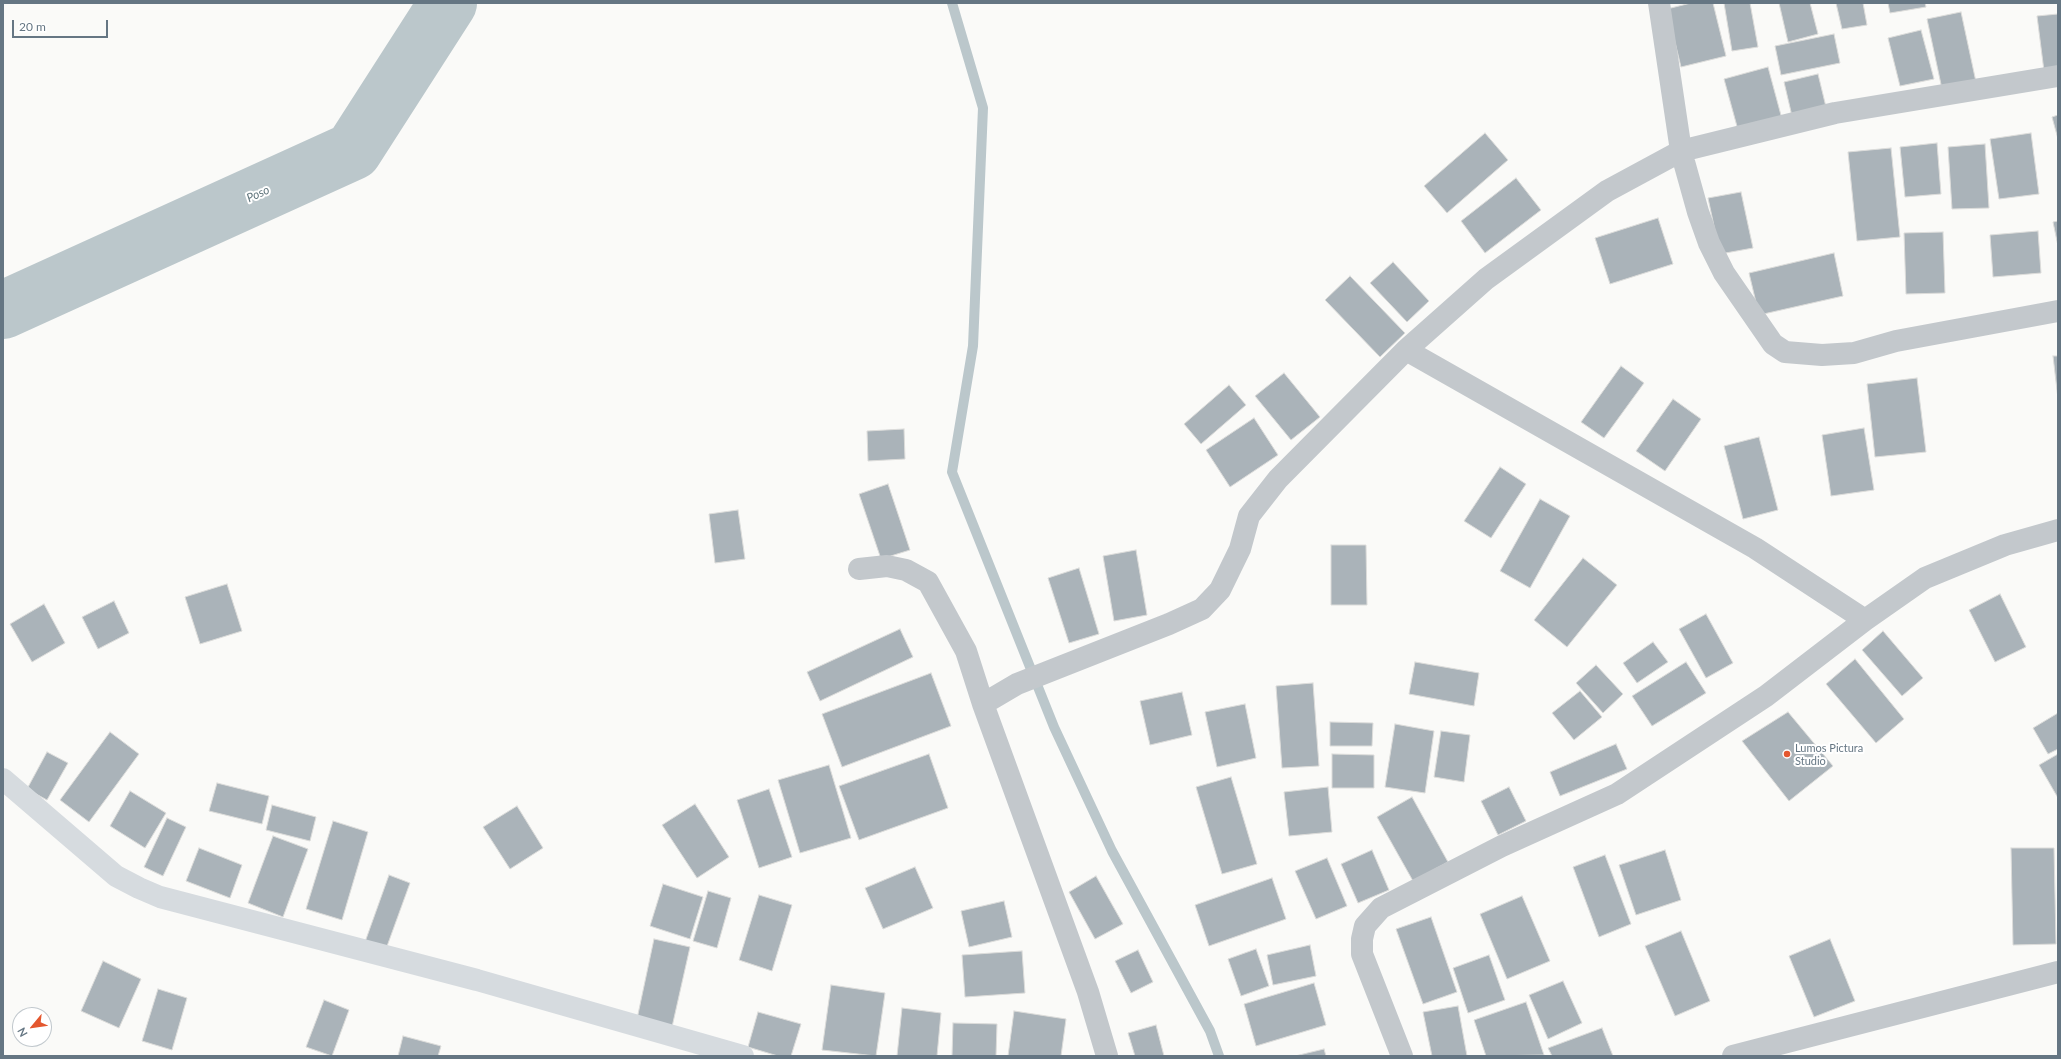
<!DOCTYPE html>
<html>
<head>
<meta charset="utf-8">
<style>
	body { margin:0 }
	#map { position:relative; width:2061px; height:1059px; overflow:hidden; background:#fafaf8; font-family:Lato,sans-serif }
	canvas { display:block }
	.frame { position:absolute; inset:0; border:4px solid #657683; pointer-events:none }
	.north { position:absolute; left:12px; top:1007px; width:40px; height:40px; box-sizing:border-box; background:#fff; border:1px solid #c1c8cd; border-radius:50%; rotate:241deg; font-size:11px; font-weight:700; line-height:16px; text-align:center; color:#657683 }
	.north::after { content:''; display:block; margin:auto; width:14px; height:18px; background:#e4572e; clip-path:polygon(50% 0,100% 100%,50% 72%,0 100%) }
	.scale { position:absolute; left:12px; top:20px; width:96px; height:18px; box-sizing:border-box; border:2px solid #657683; border-top:0; padding-left:5px; font-size:12px; line-height:14px; white-space:nowrap; color:#657683; -webkit-text-stroke:3px #fff; paint-order:stroke }
</style>
</head>
<body>
<div id="map">
<canvas width="2061" height="1059"></canvas>
<div class="frame"></div>
<div class="north">N</div>
<div class="scale">20 m</div>
</div>
<script>
const c = document.querySelector('canvas').getContext('2d');
c.lineJoin = 'round';
const shape = rows => new Path2D(rows.map(r => 'M' + r).join(''));
function strokePath(path, color, width, dash) { c.strokeStyle = color; c.lineWidth = width; c.lineCap = dash ? 'butt' : 'round'; c.setLineDash(dash || []); c.stroke(path); }
function fill(path, color) { c.fillStyle = color; c.fill(path, 'evenodd'); }
function write(font, color, halo, rows, align = 'center') {
  c.font = font + ' Lato,sans-serif'; c.lineWidth = 4; c.setLineDash([]); c.textBaseline = 'middle'; c.strokeStyle = halo; c.fillStyle = color; for (const [text, x, y, turn = 0] of rows) {
    c.save(); c.translate(x, y); c.rotate((+turn || 0) * Math.PI / 180); c.textAlign = isNaN(turn) ? turn : align; if (halo) c.strokeText(text, 0, 0); c.fillText(text, 0, 0); c.restore();
  }
}
strokePath(shape([
	[952,3,983,108,973,346,952,472,1054,727,1112,851,1210,1031,1219,1056]
]), '#bbc7cb', 10);
strokePath(shape([
	[3,310,353,151,448,3]
]), '#bbc7cb', 58);
const building = shape([
	[1691,3,1713,3,1726,56,1681,67,1667,9,1691,3],
	[1724,3,1750,3,1758,47,1732,51,1724,3],
	[1779,3,1810,3,1818,34,1788,42,1779,3],
	[1836,3,1863,3,1867,25,1842,29,1836,3],
	[1888,3,1925,3,1926,7,1890,13,1888,3],
	[1961,12,1976,82,1942,89,1927,19,1961,12],
	[2058,14,2058,69,2044,71,2037,16,2058,14],
	[1921,30,1934,79,1900,86,1888,38,1921,30],
	[1834,34,1840,63,1781,75,1775,46,1834,34],
	[1768,67,1782,119,1738,130,1724,79,1768,67],
	[1818,74,1826,107,1792,116,1784,82,1818,74],
	[2058,115,2058,139,2052,117,2058,115],
	[1485,133,1508,160,1447,213,1424,186,1485,133],
	[2031,133,2039,194,1999,199,1990,139,2031,133],
	[1937,143,1941,194,1905,197,1900,147,1937,143],
	[1985,144,1989,208,1952,209,1948,147,1985,144],
	[1891,148,1900,237,1857,241,1848,152,1891,148],
	[1516,178,1541,210,1485,253,1461,221,1516,178],
	[1741,192,1753,248,1720,254,1708,198,1741,192],
	[1658,218,1673,264,1610,284,1595,238,1658,218],
	[2058,221,2058,246,2053,222,2058,221],
	[2038,231,2041,273,1993,277,1990,235,2038,231],
	[1943,232,1945,293,1906,294,1904,233,1943,232],
	[1834,253,1843,296,1759,315,1749,273,1834,253],
	[1393,262,1429,301,1407,322,1370,283,1393,262],
	[1350,276,1405,333,1380,357,1325,300,1350,276],
	[2053,356,2058,356,2058,399,2053,356],
	[1621,366,1644,383,1604,438,1581,422,1621,366],
	[1284,373,1320,417,1291,440,1255,396,1284,373],
	[1917,378,1926,452,1875,457,1867,384,1917,378],
	[1229,385,1246,405,1201,444,1184,424,1229,385],
	[1673,399,1701,419,1665,471,1636,451,1673,399],
	[1254,418,1278,455,1230,487,1206,450,1254,418],
	[1864,428,1874,490,1831,496,1822,435,1864,428],
	[904,429,905,459,868,461,867,431,904,429],
	[1759,437,1778,510,1743,519,1724,446,1759,437],
	[1500,467,1526,484,1491,538,1464,521,1500,467],
	[888,484,910,550,881,559,859,494,888,484],
	[1540,499,1570,516,1530,588,1500,571,1540,499],
	[738,510,745,559,715,563,709,514,738,510],
	[1331,545,1366,545,1367,605,1331,605,1331,545],
	[1136,550,1147,615,1114,621,1103,556,1136,550],
	[1583,558,1617,585,1567,647,1534,620,1583,558],
	[1079,568,1099,634,1069,643,1048,578,1079,568],
	[227,584,242,631,200,644,185,597,227,584],
	[2000,594,2026,647,1995,662,1969,610,2000,594],
	[114,601,129,633,98,649,82,617,114,601],
	[44,604,65,643,32,662,10,624,44,604],
	[1706,614,1733,663,1706,678,1679,629,1706,614],
	[900,629,913,657,820,701,807,672,900,629],
	[1883,631,1923,678,1902,696,1862,650,1883,631],
	[1653,642,1668,662,1637,683,1623,663,1653,642],
	[1855,659,1904,719,1876,743,1826,684,1855,659],
	[1415,662,1479,673,1474,706,1409,694,1415,662],
	[1686,662,1706,693,1652,726,1632,696,1686,662],
	[1596,665,1623,694,1603,713,1576,683,1596,665],
	[931,673,951,726,842,767,822,714,931,673],
	[1313,683,1319,766,1282,768,1276,686,1313,683],
	[1580,691,1602,717,1574,740,1552,713,1580,691],
	[1182,692,1192,735,1150,745,1140,701,1182,692],
	[1245,704,1256,758,1217,767,1205,712,1245,704],
	[1788,712,1833,766,1789,801,1742,741,1788,712],
	[2058,713,2058,749,2048,754,2033,728,2058,713],
	[1330,722,1373,723,1372,746,1330,746,1330,722],
	[1395,724,1434,731,1425,793,1385,787,1395,724],
	[1441,731,1470,735,1464,782,1434,777,1441,731],
	[110,732,139,754,89,822,60,800,110,732],
	[1616,744,1627,769,1560,796,1550,772,1616,744],
	[47,752,68,763,47,800,27,789,47,752],
	[929,754,948,808,859,840,839,786,929,754],
	[1332,754,1374,755,1374,788,1332,788,1332,754],
	[2058,754,2058,798,2039,765,2058,754],
	[829,765,851,838,800,853,778,780,829,765],
	[1231,777,1257,864,1222,874,1196,787,1231,777],
	[217,783,269,796,262,824,209,811,217,783],
	[1328,787,1332,832,1289,836,1284,792,1328,787],
	[1509,787,1526,821,1498,835,1481,801,1509,787],
	[769,789,792,857,759,868,737,800,769,789],
	[130,791,166,813,145,848,110,826,130,791],
	[1412,797,1448,862,1413,881,1377,817,1412,797],
	[695,804,729,857,697,878,662,825,695,804],
	[272,805,316,817,310,841,266,830,272,805],
	[517,806,543,848,510,869,483,827,517,806],
	[167,818,186,827,163,876,144,867,167,818],
	[333,821,368,832,342,920,306,909,333,821],
	[273,836,308,849,283,917,248,903,273,836],
	[199,848,242,865,230,898,186,881,199,848],
	[2011,848,2054,848,2056,944,2013,945,2011,848],
	[1372,850,1389,890,1358,903,1341,864,1372,850],
	[1665,850,1681,900,1636,915,1619,865,1665,850],
	[1605,855,1631,924,1599,937,1573,867,1605,855],
	[1327,858,1347,906,1316,919,1295,871,1327,858],
	[915,867,933,908,883,929,865,888,915,867],
	[389,875,410,883,386,949,365,942,389,875],
	[1096,876,1123,924,1095,939,1069,892,1096,876],
	[1272,878,1286,919,1209,946,1195,905,1272,878],
	[663,884,703,897,690,939,650,926,663,884],
	[708,891,731,898,717,948,693,941,708,891],
	[759,895,792,905,772,971,739,960,759,895],
	[1522,896,1550,961,1507,979,1480,914,1522,896],
	[1004,901,1012,937,969,947,961,911,1004,901],
	[1431,917,1457,992,1423,1004,1396,929,1431,917],
	[1681,931,1710,1001,1675,1016,1645,946,1681,931],
	[654,939,690,947,672,1027,637,1019,654,939],
	[1830,939,1855,1001,1814,1017,1789,956,1830,939],
	[1310,945,1316,976,1273,985,1267,955,1310,945],
	[1256,949,1269,986,1241,996,1228,959,1256,949],
	[1138,950,1153,982,1131,993,1115,961,1138,950],
	[1022,951,1025,993,965,997,962,955,1022,951],
	[1489,955,1505,1000,1468,1013,1453,968,1489,955],
	[103,961,141,979,119,1028,81,1011,103,961],
	[1563,981,1582,1023,1548,1039,1529,995,1563,981],
	[1314,983,1326,1025,1256,1046,1244,1004,1314,983],
	[831,985,885,993,876,1056,822,1050,831,985],
	[158,989,187,998,172,1050,142,1041,158,989],
	[324,1000,349,1010,332,1056,306,1047,324,1000],
	[1526,1002,1544,1055,1486,1056,1474,1020,1526,1002],
	[1458,1006,1467,1056,1432,1056,1423,1012,1458,1006],
	[902,1008,941,1013,937,1056,897,1056,902,1008],
	[1014,1011,1066,1019,1061,1056,1008,1056,1014,1011],
	[758,1012,801,1024,791,1056,778,1056,748,1047,758,1012],
	[953,1023,997,1024,996,1056,952,1056,953,1023],
	[1156,1025,1164,1056,1135,1056,1128,1033,1156,1025],
	[1602,1028,1613,1056,1552,1056,1548,1048,1602,1028],
	[403,1036,441,1046,438,1056,398,1056,403,1036],
	[1324,1049,1326,1056,1295,1056,1324,1049]
]);
fill(building, '#aab3b9');
strokePath(building, '#dcdcda', 1);
strokePath(shape([
	[1659,3,1681,151,1698,212,1709,243,1724,273,1773,344,1785,352,1822,355,1854,353,1896,341,2058,311],
	[1406,350,1755,548,1865,620],
	[859,569,887,566,906,570,928,582,966,651,983,704,1088,992,1107,1056],
	[983,704,1017,684,1169,624,1202,609,1220,590,1240,549,1249,516,1278,479,1406,350,1486,279,1607,191,1681,151,1835,113,2058,76],
	[1402,1056,1362,954,1362,939,1365,926,1381,908,1502,846,1617,794,1766,696,1865,620,1925,578,2005,545,2058,530],
	[1733,1056,2058,972]
]), '#c3c8cc', 22);
strokePath(shape([
	[3,779,116,876,139,888,160,897,477,980,743,1056]
]), '#d6dbdf', 22);
for (const [x, y, r, color] of [
	[1787,754,4,"#e4572e"]
]) { const dot = new Path2D(); dot.arc(x, y, r, 0, 2 * Math.PI); c.fillStyle = color; c.fill(dot); strokePath(dot, '#fff', 1.5); }
write('11px', '#657683', '#fff', [
	["Lumos Pictura",1795,748],
	["Studio",1795,761]
], 'left');
write('italic 12px', '#60757c', '#fff', [
	["Poso",258,194,-25]
]);
</script>
</body>
</html>
